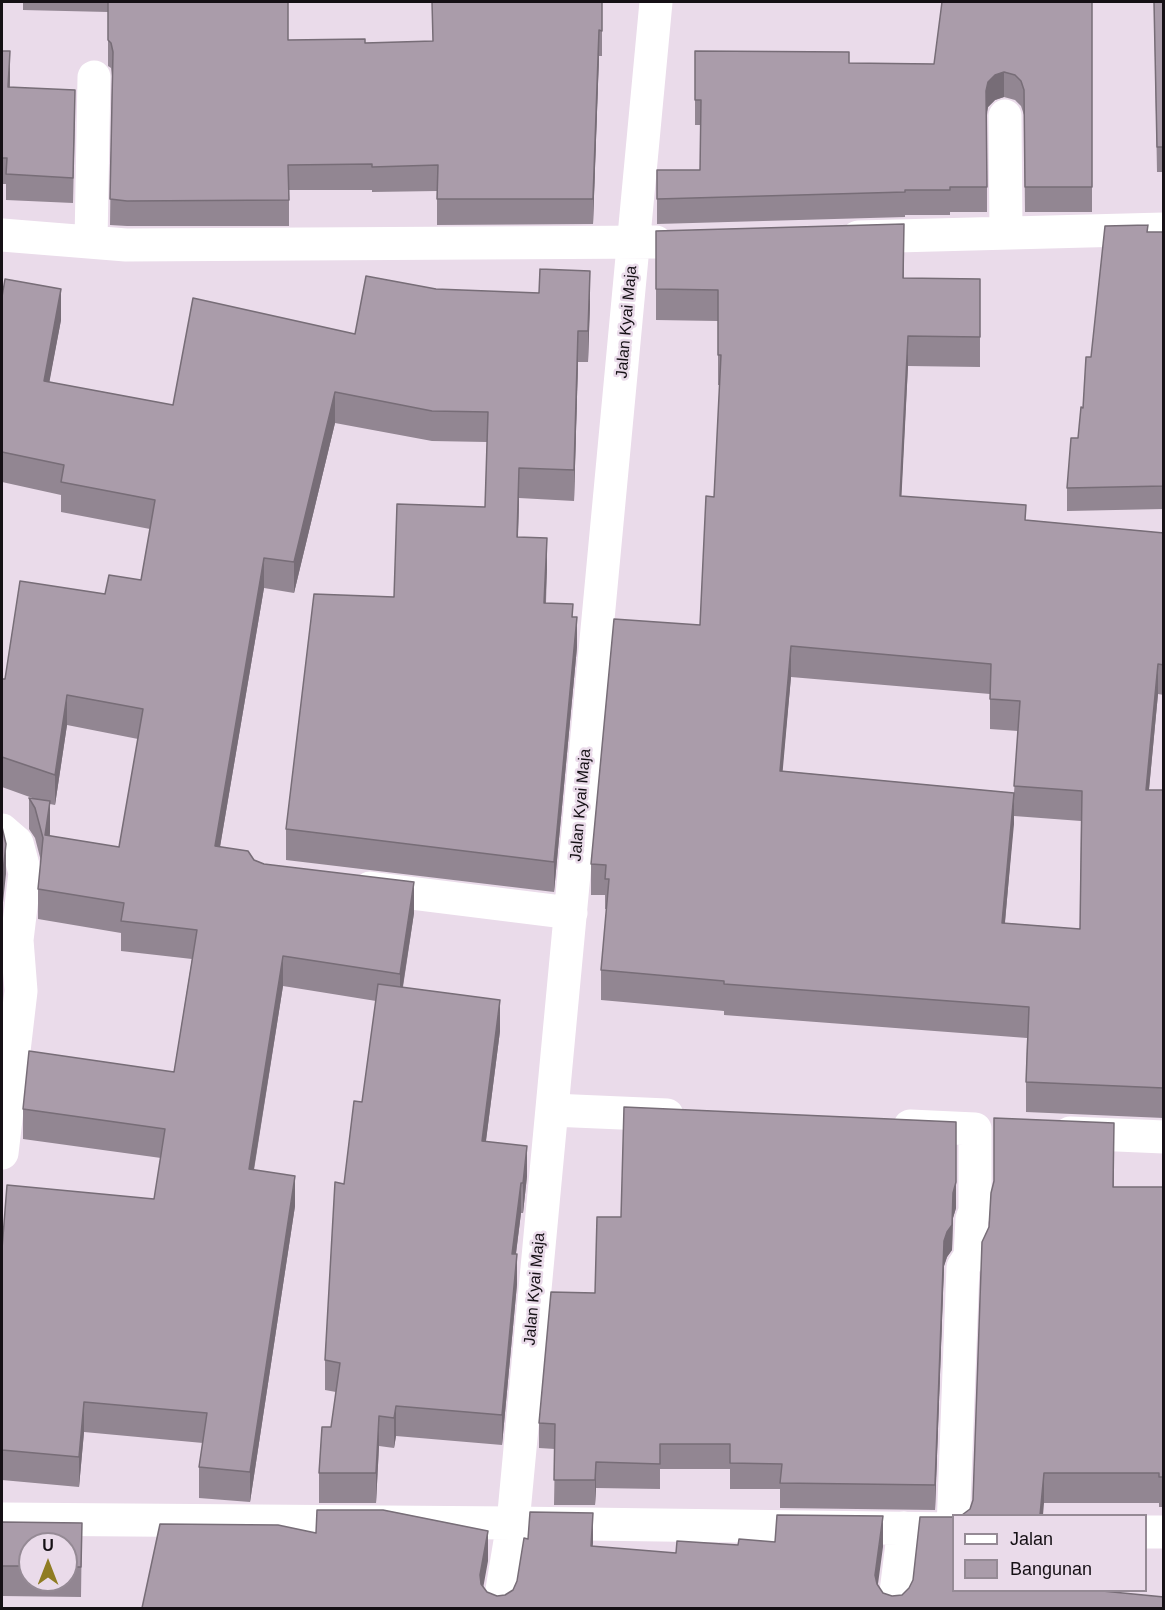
<!DOCTYPE html>
<html>
<head>
<meta charset="utf-8">
<style>
	body { margin:0 }
	#map { position:relative; width:1165px; height:1610px; overflow:hidden; background:#eadbea; font-family:Helvetica,sans-serif }
	canvas { display:block }
	.frame { position:absolute; inset:0; border:3px solid #151015; pointer-events:none }
	.legend { position:absolute; left:952px; top:1514px; width:195px; height:78px; box-sizing:border-box; background:#eadbea; border:2px solid #958a95; margin:0; padding:8px 10px; list-style:none; font-size:18px; color:#151015 }
	.legend li { display:flex; align-items:center; gap:12px; height:30px }
	.legend b { width:30px; border:2px solid #958a95 }
	.north { position:absolute; left:18px; top:1532px; width:60px; height:60px; box-sizing:border-box; background:#eadbea; border:2px solid #958a95; border-radius:50%; rotate:0deg; font-size:16px; font-weight:700; line-height:24px; text-align:center; color:#151015 }
	.north::after { content:''; display:block; margin:auto; width:21px; height:27px; background:#8f7c22; clip-path:polygon(50% 0,100% 100%,50% 72%,0 100%) }
</style>
</head>
<body>
<div id="map">
<canvas width="1165" height="1610"></canvas>
<div class="frame"></div>
<ul class="legend">
<li><b style="height:8px;background:#fff"></b>Jalan</li>
<li><b style="height:16px;background:#aa9caa"></b>Bangunan</li>
</ul>
<div class="north">U</div>
</div>
<script>
const c = document.querySelector('canvas').getContext('2d');
c.lineJoin = 'round';
const shape = rows => new Path2D(rows.map(r => 'M' + r).join(''));
function strokePath(path, color, width, dash) { c.strokeStyle = color; c.lineWidth = width; c.lineCap = dash ? 'butt' : 'round'; c.setLineDash(dash || []); c.stroke(path); }
function fill(path, color) { c.fillStyle = color; c.fill(path, 'evenodd'); }
function write(font, color, halo, rows, align = 'center') {
  c.font = font + ' Helvetica,sans-serif'; c.lineWidth = 5; c.setLineDash([]); c.textBaseline = 'middle'; c.strokeStyle = halo; c.fillStyle = color; for (const [text, x, y, turn = 0] of rows) {
    c.save(); c.translate(x, y); c.rotate((+turn || 0) * Math.PI / 180); c.textAlign = isNaN(turn) ? turn : align; if (halo) c.strokeText(text, 0, 0); c.fillText(text, 0, 0); c.restore();
  }
}
strokePath(shape([
	[1005,116,1006,233],
	[2,235,126,245,656,242],
	[858,237,1164,229],
	[91,242,94,77],
	[2,830,17,843,25,873,17,940,21,991,2,1153],
	[370,888,571,913],
	[552,1110,667,1115],
	[910,1126,975,1129,975,1211,972,1219,970,1256,963,1267,953,1529],
	[1070,1133,1164,1137],
	[2,1519,513,1523,954,1529],
	[1146,1532,1164,1532],
	[499,1608,513,1523,656,2],
	[894,1608,904,1528]
]), '#fff', 33);
fill(shape([
	[23,2,288,2,288,40,365,43,433,41,602,2,602,56,599,56,593,224,437,225,437,191,372,192,372,190,289,190,289,226,127,226,110,225,112,76,111,68,108,66,108,12,23,10],
	[1092,2,1092,212,1025,212,1024,115,1021,106,1015,100,1004,97,995,100,988,107,987,115,987,212,950,212,950,215,905,215,905,217,657,224,657,170,700,170,701,125,695,125,695,51,849,63,934,64],
	[1154,2,1164,2,1164,172,1157,172],
	[2,51,10,77,10,87,75,115,73,203,6,200,6,184,2,184],
	[904,224,904,278,980,279,980,367,908,366,901,496,1026,520,1164,533,1164,695,1158,694,1149,790,1164,790,1164,1118,1026,1112,1026,1082,1027,1038,724,1015,724,1011,601,1000,601,970,607,909,605,909,605,895,591,895,591,864,700,625,714,497,720,385,718,385,718,321,656,320,656,231],
	[791,677,990,694,990,729,1018,731,1014,793,782,771],
	[1014,816,1081,821,1080,929,1005,923],
	[1148,232,1164,232,1164,509,1067,511,1067,488,1078,438,1083,408,1091,357],
	[436,289,590,302,588,362,578,362,574,501,519,498,518,537,547,568,546,603,573,617,577,647,554,892,286,860,286,829,394,597,485,507,487,442,432,441,335,423,294,593,264,588,220,847,264,864,414,913,403,987,500,1031,486,1141,527,1176,523,1213,521,1213,516,1254,517,1284,502,1445,396,1436,394,1448,379,1446,376,1503,319,1503,319,1473,331,1427,336,1392,325,1390,325,1360,344,1184,362,1102,376,1001,283,986,254,1170,295,1206,250,1502,199,1498,199,1467,203,1443,84,1432,79,1487,2,1480,2,1249,154,1199,161,1158,23,1139,23,1109,174,1072,192,959,121,951,121,933,38,919,38,889,41,861,35,838,29,829,29,798,38,800,2,787,2,679,5,679,105,594,141,580,150,529,61,512,61,495,2,482,2,297,61,320,49,382,173,405,355,334],
	[67,725,138,739,119,847,50,836,50,804,55,805],
	[1114,1154,1114,1187,1164,1187,1164,1507,1159,1507,1159,1503,1044,1503,970,1509],
	[956,1208,953,1218,952,1250,947,1257,944,1266,935,1510,780,1508,780,1489,730,1489,730,1469,660,1469,660,1489,596,1488,595,1505,554,1505,555,1449,539,1448,539,1423,595,1293,621,1217],
	[2,1522,82,1523,81,1597,2,1596],
	[30,1544,66,1544,66,1580,30,1580]
]), '#928692');
fill(shape([
	[599,30,599,56,593,224,593,199],
	[10,51,10,77,8,112,8,87],
	[1004,72,1004,97,995,100,988,107,986,116,986,91,988,82,995,75],
	[590,271,590,302,588,362,588,331],
	[61,289,61,320,44,411,44,381],
	[578,331,578,362,574,501,574,470],
	[908,336,908,366,900,526,900,496],
	[335,392,335,423,294,593,294,562],
	[519,468,519,498,517,567,517,537],
	[547,538,547,568,544,633,544,603],
	[264,558,264,588,215,876,215,846],
	[577,617,577,647,554,892,554,862],
	[791,646,791,677,780,801,780,771],
	[1158,664,1158,694,1146,820,1146,790],
	[67,695,67,725,55,805,55,775],
	[1014,793,1014,824,1002,953,1002,923],
	[50,801,50,832,45,866,45,835],
	[6,844,6,874,2,912,2,881],
	[414,882,414,913,400,1004,400,974],
	[283,956,283,986,249,1199,249,1169],
	[500,1000,500,1031,482,1171,482,1141],
	[527,1146,527,1176,523,1213,523,1183],
	[295,1176,295,1206,250,1502,250,1472],
	[956,1182,956,1208,953,1218,952,1250,947,1257,944,1266,935,1510,935,1485,944,1241,953,1193],
	[521,1183,521,1213,512,1284,512,1254],
	[517,1254,517,1284,502,1445,502,1415],
	[84,1402,84,1432,79,1487,79,1457],
	[396,1406,396,1436,394,1448,394,1418],
	[379,1416,379,1446,376,1503,376,1473],
	[596,1462,596,1488,595,1505,595,1480],
	[1044,1473,1044,1503,1043,1515,1040,1515],
	[593,1513,593,1543,591,1577,591,1546],
	[883,1516,883,1547,875,1606,875,1575],
	[488,1531,488,1561,480,1605,480,1575]
]), '#776d77');
const building = shape([
	[108,2,288,2,288,40,365,39,365,43,433,41,432,2,602,2,602,31,599,30,593,199,437,199,438,165,372,167,372,164,288,165,289,200,127,201,110,199,113,52,111,43,108,40,108,2],
	[942,2,1092,2,1092,187,1025,187,1024,90,1021,81,1015,75,1004,72,995,75,988,82,986,91,987,187,950,187,950,190,905,190,905,192,657,199,657,170,700,170,701,100,695,100,695,51,849,52,849,63,934,64,942,2],
	[1154,2,1164,2,1164,147,1157,147,1154,2],
	[2,51,10,51,8,87,75,90,73,178,6,174,7,158,2,158,2,51],
	[904,224,903,278,980,279,980,337,908,336,900,496,1026,505,1025,520,1164,533,1164,665,1158,664,1146,790,1164,790,1164,1088,1026,1082,1029,1007,724,984,724,981,601,970,609,879,605,879,606,865,591,864,614,619,700,625,706,496,714,497,721,355,718,355,718,290,656,289,656,231,904,224],
	[791,646,991,664,990,699,1020,701,1014,786,1082,791,1080,929,1002,923,1014,793,780,771,791,646],
	[1148,225,1147,232,1164,232,1164,486,1067,488,1071,438,1078,438,1081,407,1083,408,1086,357,1091,357,1105,226,1148,225],
	[540,269,590,271,588,331,578,331,574,470,519,468,517,537,547,538,544,603,573,604,572,617,577,617,554,862,286,829,314,594,394,597,397,504,485,507,488,412,432,411,335,392,294,562,264,558,215,846,248,851,254,860,264,864,414,882,400,974,283,956,249,1169,295,1176,250,1472,199,1467,207,1413,84,1402,79,1457,2,1450,2,1249,7,1185,154,1199,165,1129,23,1109,29,1051,174,1072,197,930,121,921,124,903,38,889,43,838,35,808,29,798,50,801,45,835,119,847,143,709,67,695,55,775,2,757,2,679,5,679,20,581,105,594,109,575,141,580,155,500,61,482,64,465,2,452,2,297,5,279,61,289,44,381,173,405,193,298,355,334,366,276,436,289,539,293,540,269],
	[2,827,6,844,2,881,2,827],
	[378,984,500,1000,482,1141,527,1146,523,1183,521,1183,512,1254,517,1254,502,1415,396,1406,394,1418,379,1416,376,1473,319,1473,322,1427,331,1427,340,1363,325,1360,335,1182,344,1184,354,1101,362,1102,378,984],
	[624,1107,956,1122,956,1182,953,1193,952,1225,947,1232,944,1241,935,1485,780,1483,782,1464,730,1463,730,1444,660,1444,660,1464,596,1462,595,1480,554,1480,555,1424,539,1423,551,1292,595,1293,597,1217,621,1217,624,1107],
	[994,1118,1114,1123,1113,1187,1164,1187,1164,1477,1159,1477,1159,1473,1044,1473,1040,1515,962,1515,970,1509,973,1500,982,1242,989,1227,991,1193,994,1181,994,1118],
	[317,1510,383,1510,488,1531,480,1575,481,1584,487,1592,497,1596,505,1595,513,1590,517,1581,524,1538,528,1539,530,1512,593,1513,591,1546,676,1553,677,1541,738,1545,739,1539,775,1542,777,1515,883,1516,875,1575,877,1584,883,1593,892,1596,902,1595,909,1588,913,1580,920,1517,954,1517,954,1590,1092,1590,1164,1597,1164,1608,142,1608,160,1524,278,1525,316,1533,317,1510],
	[2,1522,82,1523,81,1567,66,1567,66,1544,30,1544,30,1566,2,1566,2,1522]
]);
fill(building, '#aa9caa');
strokePath(building, '#776d77', 1.5);
write('16px', '#151015', '#eadbea', [
	["Jalan Kyai Maja",627,322,-85],
	["Jalan Kyai Maja",581,805,-85],
	["Jalan Kyai Maja",535,1289,-85]
]);
</script>
</body>
</html>
